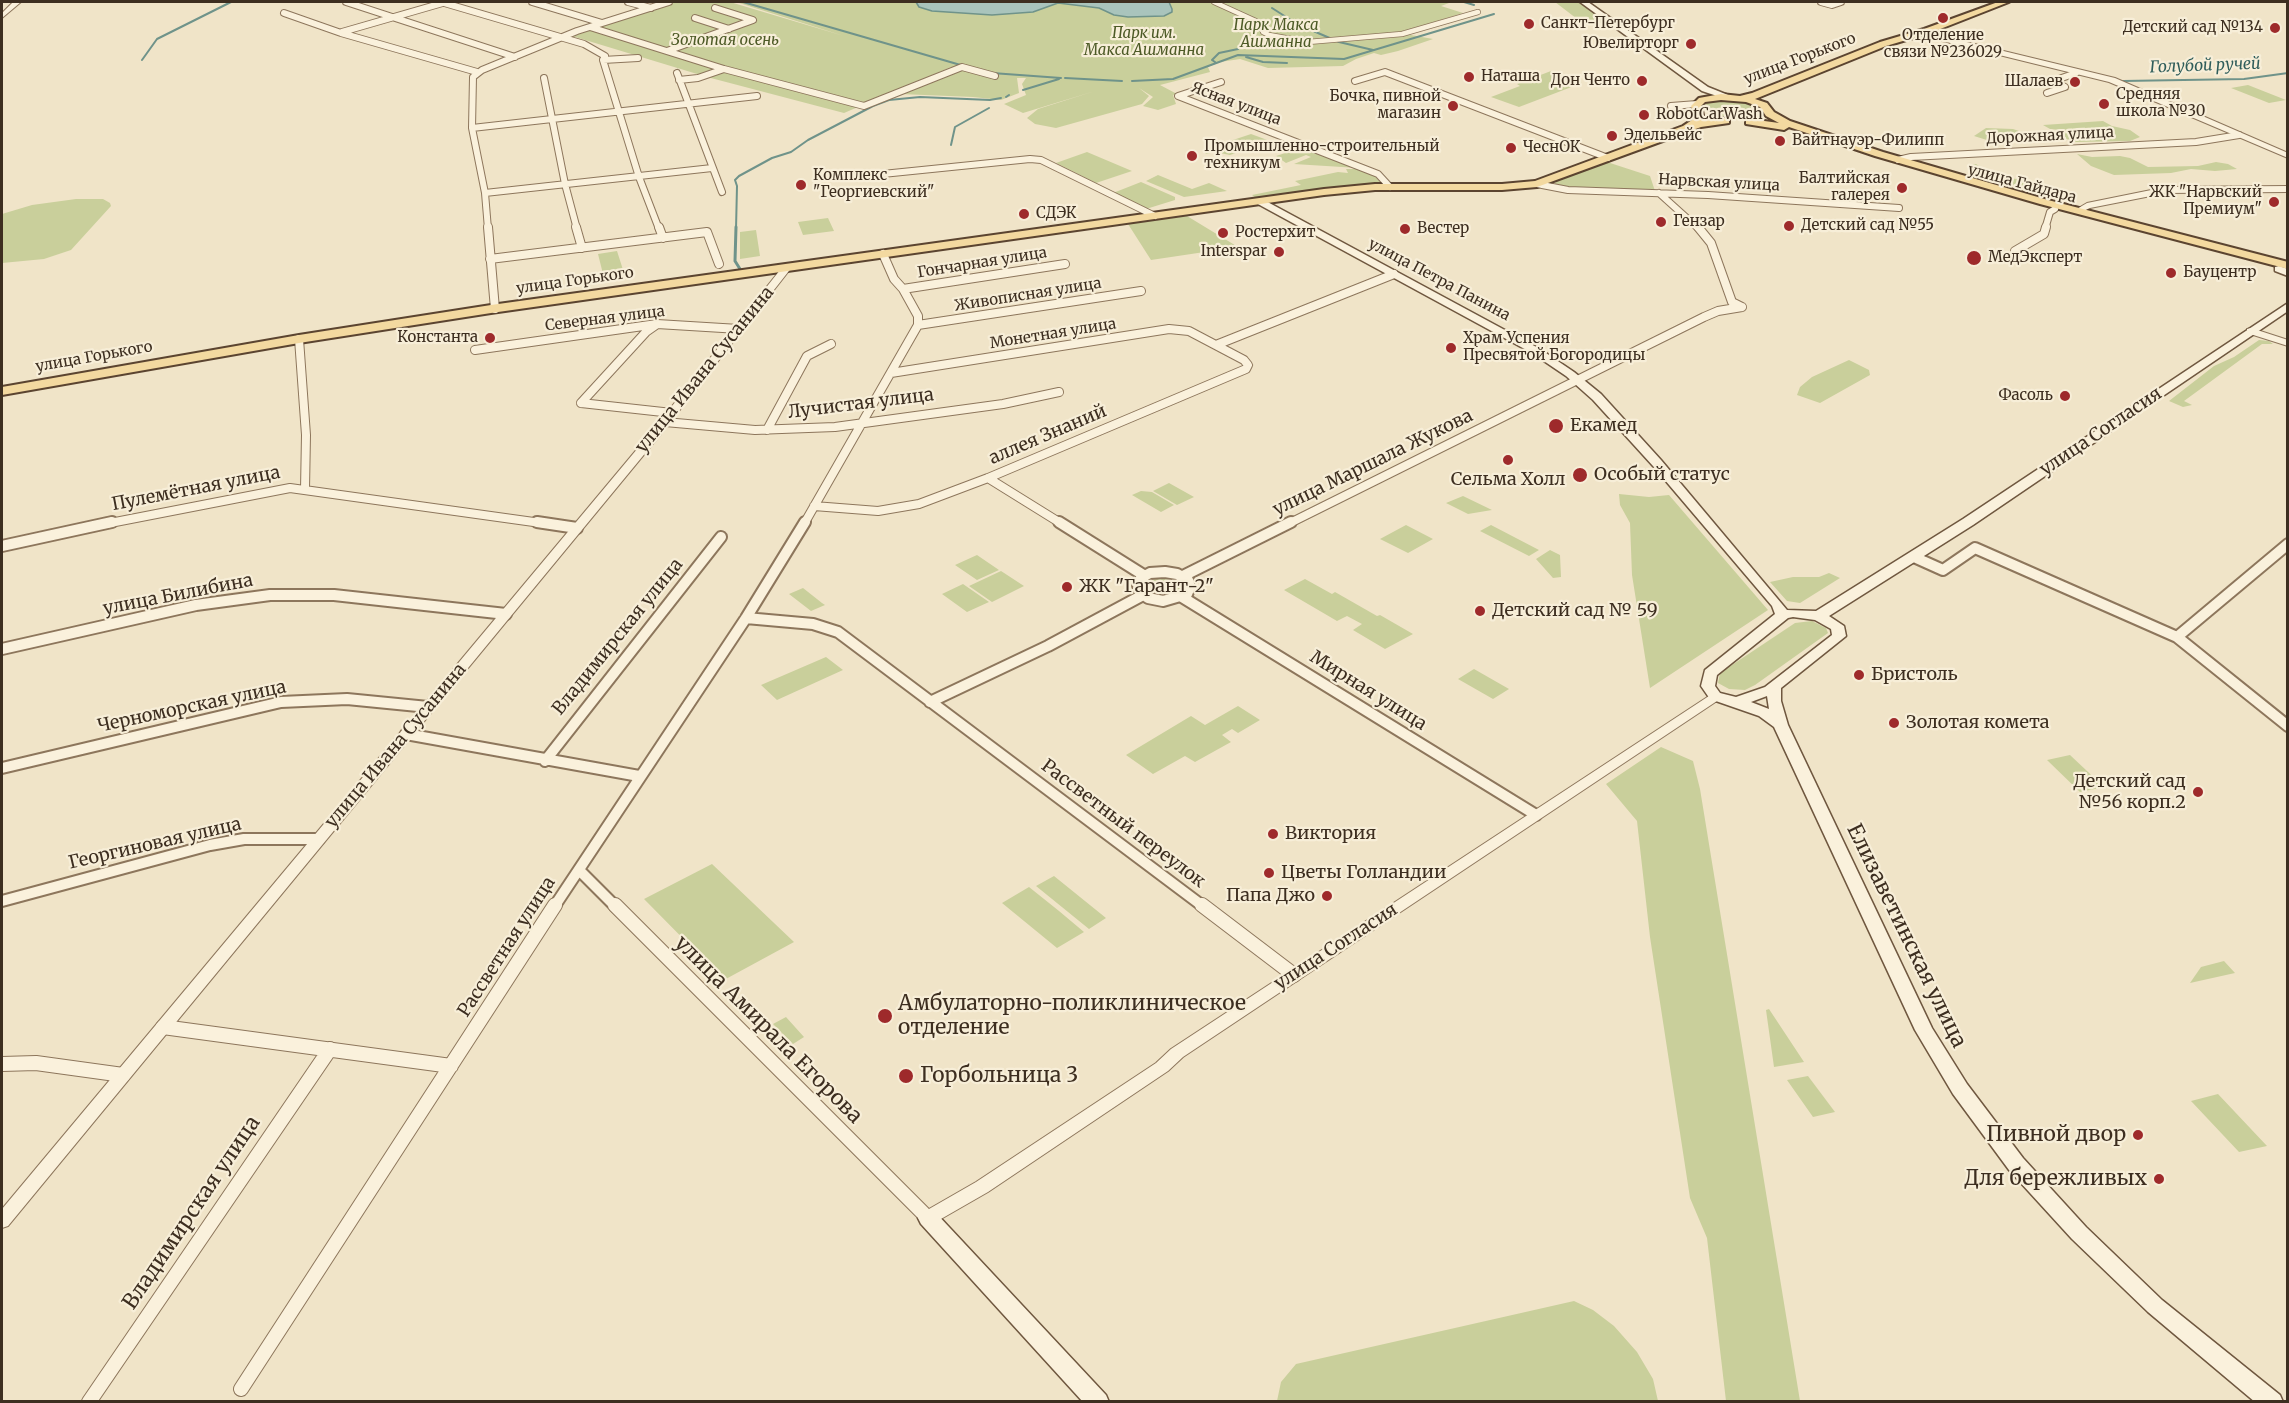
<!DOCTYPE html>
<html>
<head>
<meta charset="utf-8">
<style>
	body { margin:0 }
	#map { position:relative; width:2289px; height:1403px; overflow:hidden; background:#f0e4c8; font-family:Merriweather,serif }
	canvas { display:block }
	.frame { position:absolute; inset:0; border:3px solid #3d2e20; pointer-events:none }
</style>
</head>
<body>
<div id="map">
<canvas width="2289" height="1403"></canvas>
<div class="frame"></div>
</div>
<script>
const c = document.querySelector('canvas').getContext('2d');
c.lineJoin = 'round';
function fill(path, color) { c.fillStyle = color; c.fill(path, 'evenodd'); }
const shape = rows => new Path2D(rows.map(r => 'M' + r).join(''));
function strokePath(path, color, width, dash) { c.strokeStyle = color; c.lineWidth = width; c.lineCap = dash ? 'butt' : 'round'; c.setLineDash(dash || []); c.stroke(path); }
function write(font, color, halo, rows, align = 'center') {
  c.font = font + ' Merriweather,serif'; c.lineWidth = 4.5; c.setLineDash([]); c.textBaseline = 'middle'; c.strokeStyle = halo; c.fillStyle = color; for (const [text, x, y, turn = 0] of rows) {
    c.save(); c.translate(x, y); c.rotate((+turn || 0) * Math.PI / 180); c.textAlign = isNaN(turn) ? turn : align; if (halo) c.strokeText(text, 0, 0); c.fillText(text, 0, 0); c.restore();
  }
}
fill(shape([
	[676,2,730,2,844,36,736,2,1445,2,1449,3,1441,6,1463,13,1390,36,1411,35,1433,39,1398,51,1381,55,1374,53,1356,59,1343,66,1268,68,1240,59,1220,62,1208,67,1210,72,1160,85,1177,94,1173,95,1176,104,1158,110,1143,106,1153,97,1139,88,1149,96,1142,104,1056,128,1035,124,1027,118,1038,109,1095,91,1023,113,1004,104,1026,95,1022,84,1026,78,1017,78,1019,93,1001,100,973,97,900,94,960,68,951,67,844,113,707,77,572,36],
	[1555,2,1580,2,1609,22,1585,25],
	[1551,71,1582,83,1519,107,1491,97,1520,86,1517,84],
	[2248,85,2286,100,2269,103,2231,88],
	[1719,99,1743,101,1761,107,1764,114,1754,119,1731,120,1710,114,1704,109,1703,106,1709,102],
	[2103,121,2112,126,2130,130,2140,137,2130,141,2076,142,2060,137,2058,133,2060,130,2050,129,2043,125],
	[1986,128,2013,129,2031,135,2034,139,1990,141,1974,136],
	[1251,134,1270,141,1230,155,1215,152,1206,154,1203,150],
	[1298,149,1311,150,1358,168,1294,164,1311,157,1306,155,1286,163,1276,156],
	[1087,152,1132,171,1096,183,1056,163],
	[2077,154,2092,157,2120,156,2130,158,2148,167,2198,166,2216,162,2228,164,2237,169,2215,171,2191,169,2171,173,2114,175,2091,166],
	[1607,162,1650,176,1655,191,1573,188,1555,184,1556,181],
	[1976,164,1994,176,2024,180,2048,188,2055,194,1992,181,1979,175,1969,166],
	[1346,169,1360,169,1376,176,1381,183,1256,198,1252,195,1301,185,1295,181,1338,172,1348,173],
	[1158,175,1192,189,1209,183,1227,191,1184,197,1146,181],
	[1141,182,1175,197,1175,200,1146,209,1113,193],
	[76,199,103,199,110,203,111,206,71,250,44,259,2,263,2,214,32,205],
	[1187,216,1238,247,1151,260,1128,224],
	[828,218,834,231,803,235,798,222],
	[756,230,760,256,740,259,740,232],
	[617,251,625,276,604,278,598,254],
	[2259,340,2269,341,2273,344,2262,344,2184,401,2192,405,2183,407,2169,401,2214,366,2234,357],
	[1849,360,1869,370,1870,375,1820,403,1797,395,1800,387,1812,377],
	[1169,483,1194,497,1177,505,1153,491],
	[1141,491,1152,492,1174,505,1161,512,1132,495],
	[1619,494,1649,497,1669,495,1768,610,1650,688,1632,575,1630,523,1620,505],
	[1463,496,1492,510,1468,514,1446,503],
	[1406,525,1433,539,1408,553,1380,539],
	[1491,525,1539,550,1529,556,1480,531],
	[1550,550,1560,555,1561,577,1553,578,1536,559],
	[977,555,999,570,977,580,955,565],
	[1001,571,1024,586,992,602,969,586],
	[1829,573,1840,578,1800,603,1787,601,1770,582,1793,577,1819,577],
	[1165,576,1181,583,1181,590,1163,596,1147,589,1147,582],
	[1305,579,1332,594,1335,592,1377,616,1380,615,1413,634,1385,649,1353,630,1362,624,1347,616,1337,621,1284,590],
	[963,584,989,602,967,612,942,594],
	[803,588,822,603,825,605,811,611,789,594],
	[1812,621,1826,628,1828,633,1755,685,1745,690,1729,689,1718,683,1720,673,1795,623],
	[826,657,843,670,777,700,761,685],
	[1474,669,1509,689,1493,699,1458,679],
	[1238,706,1260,720,1238,733,1232,729,1222,735,1231,742,1195,762,1185,756,1153,774,1126,755,1191,716,1205,725],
	[1661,747,1693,761,1700,789,1800,1401,1726,1401,1707,1238,1690,1198,1650,937,1637,821,1606,784],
	[2070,755,2104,787,2080,792,2047,760],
	[712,864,794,942,724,980,644,899],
	[1054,876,1106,918,1089,929,1036,886],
	[1029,887,1059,911,1084,932,1057,948,1002,903],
	[2224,961,2235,973,2190,983,2201,967],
	[1769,1009,1804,1062,1774,1067,1766,1010],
	[786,1017,804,1037,793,1044,773,1024],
	[1808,1076,1835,1112,1813,1117,1787,1080],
	[2218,1094,2267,1146,2239,1152,2191,1101],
	[1574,1301,1593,1310,1614,1326,1637,1352,1653,1379,1658,1401,1277,1401,1281,1382,1296,1364]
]), '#c9cf9b');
const water = shape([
	[916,2,1169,2,1172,9,1172,12,1164,16,1128,17,1114,15,1099,8,1058,3,1033,12,992,15,932,11,919,7,916,2]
]);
fill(water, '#a9c4bc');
strokePath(water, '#6f938a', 1.5);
strokePath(shape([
	[743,2,964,66],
	[1464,2,1474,5],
	[1272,8,1297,24,1339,42,1373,50],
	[1246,57,1263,62,1287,63],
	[142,60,157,39,231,2],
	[1215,62,1212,60,1219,53,1238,49,1254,35,1248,20],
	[992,73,1061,78],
	[1065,78,1122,81],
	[1132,81,1173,79,1238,55,1344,59,1494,14],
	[2123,81,2244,79,2288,73],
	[1023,90,1059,79],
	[1006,97,1009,95],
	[951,145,955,127,989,108],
	[736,229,737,186,735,180,739,176,772,158,791,152,808,140,873,106,889,100,920,97,990,100,1001,98]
]), '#6f938a', 2);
strokePath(shape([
	[736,227,735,261,740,269]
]), '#6f938a', 3);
const pedestrian = shape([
	[1214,2,1258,22,1262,25,1263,32,1269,35,1308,42,1402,34,1478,12]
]);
const minorFar3 = shape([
	[346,2,515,57],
	[441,2,584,44,605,56,603,60,639,177,659,229],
	[532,2,602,23],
	[628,2,651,8],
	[1821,2,1832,5,1841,2],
	[284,13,341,33,477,72],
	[695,18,729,29],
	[590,27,724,69,864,106,962,67,995,76],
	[342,32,446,2],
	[667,51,753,20,715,8],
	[603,60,638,58],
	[677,73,722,192],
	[544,78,565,184,577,229],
	[679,80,698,78,724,69],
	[1355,81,1385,72,1608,158],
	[1221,82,1178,96,1378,174,1390,187],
	[2047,93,2065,87,2053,81,2076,73],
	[1671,106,1697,104],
	[472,128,757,96],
	[1898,160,1911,157,2196,142,2239,135],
	[863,176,1030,159,1041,160,1155,216],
	[1537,184,1568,190,1708,195,1899,208],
	[485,193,712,168],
	[1659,193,1699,229],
	[488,229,485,193,472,128,473,77,482,70,577,31,669,2],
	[2045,229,2050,212,2055,209]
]);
const minorFar2 = shape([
	[488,227,495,309],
	[576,227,582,248],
	[659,227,663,238],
	[1698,227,1711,243,1732,302,1742,307],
	[2015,251,2044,234,2046,227],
	[490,259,707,232,719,264],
	[903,289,1065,264],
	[918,325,1141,291],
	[299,339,306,435,305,489],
	[1216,345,1394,274],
	[475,350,657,324,739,329],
	[581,403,646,332,656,325],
	[581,403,672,413],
	[665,422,755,430,835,427,1003,404,1059,392],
	[767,430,807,356,831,344],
	[988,478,1062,524],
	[814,506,878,511,919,504,988,478,1246,369,1248,365,1244,360,1189,331,1169,329,891,373],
	[105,524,290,488,548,524],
	[804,524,918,325,918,316,903,289,894,279,883,254],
	[1288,524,1704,317,1718,311,1742,307]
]);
const minorFar1 = shape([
	[537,522,577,528],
	[1059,522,1145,576],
	[2,546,112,522],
	[1914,557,1943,570,1975,548,2177,637,2288,726],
	[1165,572,1177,574,1188,580,1190,587,1187,594,1163,601,1148,598,1140,592,1138,585,1141,578,1150,573,1165,572],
	[1183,576,1291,522],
	[1182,597,1536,815],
	[746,618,813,624,838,632,1204,907],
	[2177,637,2288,544],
	[2,649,196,605,270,595,334,595,506,614],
	[930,702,1048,646,1143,595],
	[406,734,639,776],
	[545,761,721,537],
	[2,768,281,702,347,699,428,707],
	[579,870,616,907],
	[2,901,210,845,244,839,319,839],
	[554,907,746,618,805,522]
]);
const minor = shape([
	[615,905,928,1218],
	[1202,905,1294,975],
	[163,1027,451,1066],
	[2,1064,36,1063,123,1075],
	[241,1389,555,905],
	[89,1402,330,1049]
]);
const tertiary = shape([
	[13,2,21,2,2,18,2,13,13,2],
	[1921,31,2115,78,2288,153,2288,158,2109,82,1918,35,1917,33,1921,31],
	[2288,186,2288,192,2166,193,2090,208,2079,213,2075,210,2087,203,2166,187,2288,186],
	[784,265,792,267,661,434,8,1226,2,1228,2,1209,653,430,784,265],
	[2251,328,2288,340,2288,346,2247,333,2247,329,2251,328],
	[1715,692,1720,693,1722,696,1720,699,1183,1057,1168,1071,988,1192,934,1223,928,1225,922,1223,919,1218,922,1213,976,1182,1156,1063,1171,1049,1715,692]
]);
const secondary = shape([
	[1580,2,1588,2,1708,87,1733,97,1729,100,1702,91,1580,2],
	[1256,199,1262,199,1540,349,1574,372,1601,394,1661,460,1787,610,1816,611,1963,519,2288,303,2288,311,1973,525,1829,616,1844,626,1846,636,1781,688,1781,701,1788,725,1932,1028,1967,1084,2023,1158,2086,1227,2162,1300,2280,1395,2283,1402,2255,1402,2148,1312,2072,1239,2009,1170,1953,1094,1915,1030,1774,727,1759,716,1710,699,1701,686,1705,670,1775,614,1772,606,1653,466,1593,400,1566,376,1532,353,1256,203,1256,199],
	[1793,617,1815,620,1831,629,1832,635,1765,687,1736,697,1720,693,1715,686,1717,675,1788,618,1793,617],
	[1767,696,1769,709,1751,702,1767,696],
	[2279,266,2288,269,2288,276,2275,271,2275,267,2279,266],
	[928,1210,935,1212,1106,1395,1109,1402,1083,1402,921,1224,918,1218,921,1212,928,1210]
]);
const primary = shape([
	[1998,2,2009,2,1930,33,1886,46,1755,99,1767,103,1774,112,1790,121,1883,152,2048,200,2288,262,2288,269,2040,204,1875,156,1789,127,1784,130,1746,124,1746,120,1750,119,1779,123,1766,116,1760,107,1746,102,1721,100,1705,102,1701,106,1704,120,1725,118,1729,119,1729,123,1701,127,1537,187,1502,190,1375,190,1324,195,491,313,299,343,2,395,2,387,299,335,491,305,1324,189,1375,184,1502,184,1535,181,1683,126,1695,118,1691,106,1699,98,1721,94,1740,96,1752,93,1880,42,1924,29,1998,2]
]);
strokePath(pedestrian, '#8d765c', 6);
strokePath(minorFar3, '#8d765c', 8);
strokePath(minorFar2, '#8d765c', 10);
strokePath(minorFar1, '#8d765c', 14);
strokePath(minor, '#8d765c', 16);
strokePath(tertiary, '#8d765c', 2);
strokePath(secondary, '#6f573f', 3);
strokePath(primary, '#5b4430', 4);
strokePath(pedestrian, '#faf1dc', 4.5);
strokePath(minorFar3, '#faf1dc', 6);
strokePath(minorFar2, '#faf1dc', 8);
strokePath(minorFar1, '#faf1dc', 10);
strokePath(minor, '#faf1dc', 14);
fill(tertiary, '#faf1dc');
fill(secondary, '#faf1dc');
fill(primary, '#f3d9a0');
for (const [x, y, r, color] of [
	[1943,18,6,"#9e2a2b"],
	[1529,24,6,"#9e2a2b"],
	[2275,28,6,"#9e2a2b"],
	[1691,44,6,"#9e2a2b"],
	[1469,77,6,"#9e2a2b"],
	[1642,81,6,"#9e2a2b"],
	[2075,82,6,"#9e2a2b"],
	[2104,104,6,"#9e2a2b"],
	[1453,106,6,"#9e2a2b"],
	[1644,115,6,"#9e2a2b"],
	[1612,136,6,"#9e2a2b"],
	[1780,141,6,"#9e2a2b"],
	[1511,148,6,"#9e2a2b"],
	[1192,156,6,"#9e2a2b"],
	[801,185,6,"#9e2a2b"],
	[1902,188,6,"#9e2a2b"],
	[2274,202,6,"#9e2a2b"],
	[1024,214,6,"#9e2a2b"],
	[1661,222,6,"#9e2a2b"],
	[1789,226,6,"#9e2a2b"],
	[1405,229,6,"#9e2a2b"],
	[1223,233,6,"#9e2a2b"],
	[1279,252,6,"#9e2a2b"],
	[1974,258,8,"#9e2a2b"],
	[2171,273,6,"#9e2a2b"],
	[490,338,6,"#9e2a2b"],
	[1451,348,6,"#9e2a2b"],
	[2065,396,6,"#9e2a2b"],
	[1556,426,8,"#9e2a2b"],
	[1508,460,6,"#9e2a2b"],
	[1580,475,8,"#9e2a2b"],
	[1067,587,6,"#9e2a2b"],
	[1480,611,6,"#9e2a2b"],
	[1859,675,6,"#9e2a2b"],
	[1894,723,6,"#9e2a2b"],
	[2198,792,6,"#9e2a2b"],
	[1273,834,6,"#9e2a2b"],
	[1269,873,6,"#9e2a2b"],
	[1327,896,6,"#9e2a2b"],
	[885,1016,8,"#9e2a2b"],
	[906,1076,8,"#9e2a2b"],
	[2138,1135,6,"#9e2a2b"],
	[2159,1179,6,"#9e2a2b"]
]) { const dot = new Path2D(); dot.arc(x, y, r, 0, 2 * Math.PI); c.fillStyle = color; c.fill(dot); strokePath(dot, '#f7eed8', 2); }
write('15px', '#3d2e20', '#f7eed8', [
	["Санкт-Петербург",1541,24],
	["Детский сад №134",2263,28,"right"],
	["Отделение",1943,36,"center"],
	["связи №236029",1943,53,"center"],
	["Ювелирторг",1679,44,"right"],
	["Наташа",1481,77],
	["Дон Ченто",1630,81,"right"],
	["Шалаев",2063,82,"right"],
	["Средняя",2116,95],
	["школа №30",2116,112],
	["Бочка, пивной",1441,97,"right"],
	["магазин",1441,114,"right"],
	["RobotCarWash",1656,115],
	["Эдельвейс",1624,136],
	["Вайтнауэр-Филипп",1792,141],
	["Промышленно-строительный",1204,147],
	["техникум",1204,164],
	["ЧеснОК",1523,148],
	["Комплекс",813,176],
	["\"Георгиевский\"",813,193],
	["Балтийская",1890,179,"right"],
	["галерея",1890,196,"right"],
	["ЖК \"Нарвский",2262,193,"right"],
	["Премиум\"",2262,210,"right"],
	["СДЭК",1036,214],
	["Гензар",1673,222],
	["Детский сад №55",1801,226],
	["Вестер",1417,229],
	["Ростерхит",1235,233],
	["Interspar",1267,252,"right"],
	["МедЭксперт",1988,258],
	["Бауцентр",2183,273],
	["Константа",478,338,"right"],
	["Храм Успения",1463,339],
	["Пресвятой Богородицы",1463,356],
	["Фасоль",2053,396,"right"]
], 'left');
write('italic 15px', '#4d5a26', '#f7eed8', [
	["Парк Макса",1276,26],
	["Ашманна",1276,43],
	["Парк им.",1144,34],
	["Макса Ашманна",1144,51],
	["Золотая осень",725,41]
]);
write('15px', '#3d2e20', '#f7eed8', [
	["улица Горького",1800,59,-21],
	["Ясная улица",1236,104,21],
	["Дорожная улица",2050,136,-3],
	["Нарвская улица",1719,183,3],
	["улица Гайдара",2022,184,15],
	["Гончарная улица",982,263,-9],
	["улица Петра Панина",1439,280,28],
	["улица Горького",575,281,-8],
	["Живописная улица",1028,295,-9],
	["Северная улица",605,319,-7],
	["Монетная улица",1053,334,-9],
	["улица Горького",94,357,-10]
]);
write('italic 16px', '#2f5d5a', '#f7eed8', [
	["Голубой ручей",2205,66,-2]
]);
write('18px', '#3d2e20', '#f7eed8', [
	["улица Ивана Сусанина",705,370,-51],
	["Лучистая улица",861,404,-7],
	["улица Согласия",2101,432,-34],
	["аллея Знаний",1048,435,-23],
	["улица Маршала Жукова",1373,463,-26],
	["Пулемётная улица",196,489,-11],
	["улица Билибина",178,595,-11],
	["Владимирская улица",618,637,-51],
	["Мирная улица",1368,691,32],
	["Черноморская улица",192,707,-12],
	["улица Ивана Сусанина",396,746,-50],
	["Рассветный переулок",1123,824,37],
	["Георгиновая улица",155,844,-13],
	["Рассветная улица",507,947,-57],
	["улица Согласия",1336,947,-33]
]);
write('18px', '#3d2e20', '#f7eed8', [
	["Екамед",1570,426],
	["Особый статус",1594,475],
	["Сельма Холл",1508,480,"center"],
	["ЖК \"Гарант-2\"",1079,587],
	["Детский сад № 59",1492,611],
	["Бристоль",1871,675],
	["Золотая комета",1906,723],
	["Детский сад",2186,782,"right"],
	["№56 корп.2",2186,803,"right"],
	["Виктория",1285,834],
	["Цветы Голландии",1281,873],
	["Папа Джо",1315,896,"right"]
], 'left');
write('21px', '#3d2e20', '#f7eed8', [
	["Елизаветинская улица",1906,936,64],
	["улица Амирала Егорова",768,1030,45],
	["Владимирская улица",192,1213,-56]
]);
write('21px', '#3d2e20', '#f7eed8', [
	["Амбулаторно-поликлиническое",898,1004],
	["отделение",898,1028],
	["Горбольница 3",920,1076],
	["Пивной двор",2126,1135,"right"],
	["Для бережливых",2147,1179,"right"]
], 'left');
</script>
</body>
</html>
